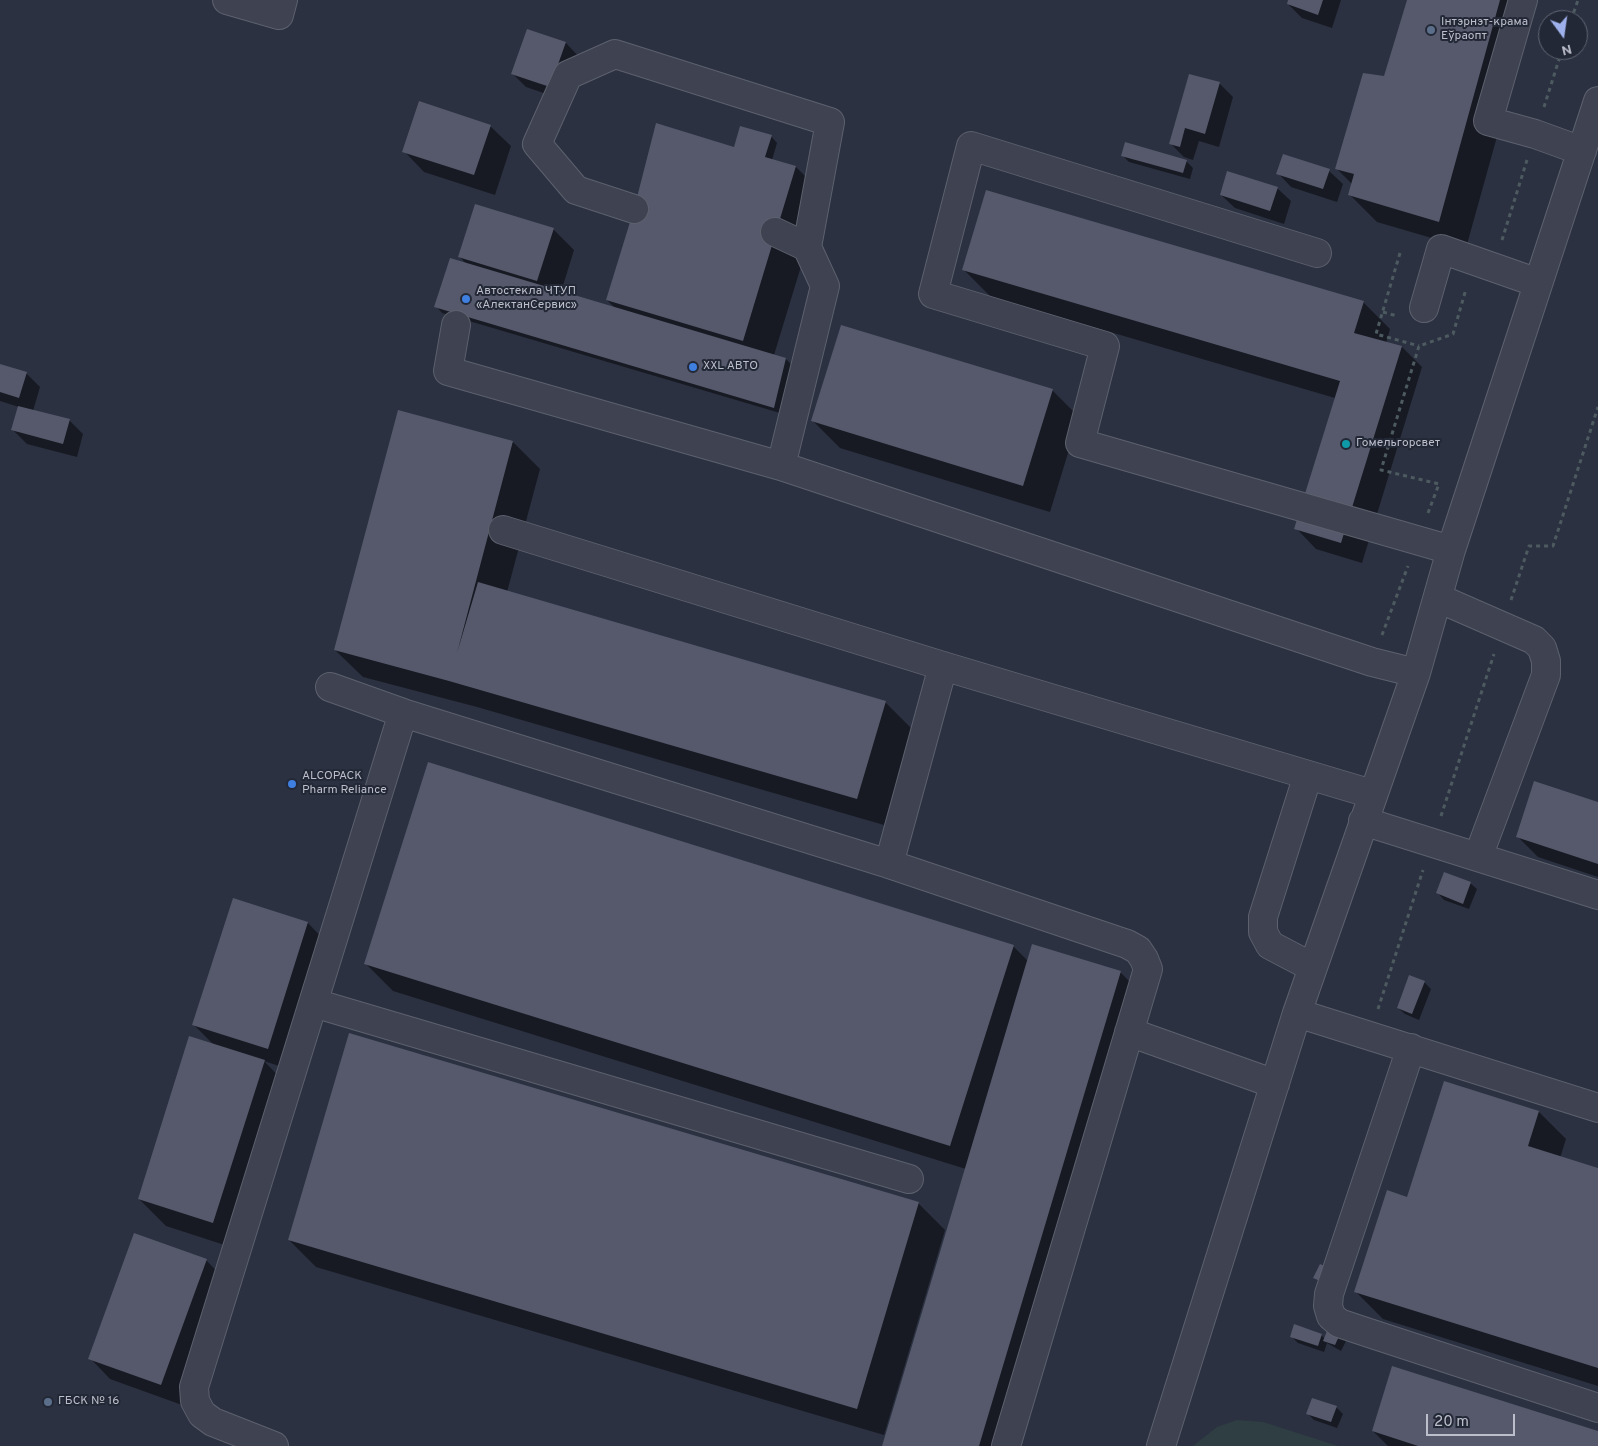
<!DOCTYPE html>
<html>
<head>
<meta charset="utf-8">
<style>
	body { margin:0 }
	#map { position:relative; width:1598px; height:1446px; overflow:hidden; background:#2b3141; font-family:Overpass,sans-serif }
	canvas { display:block }
	.north { position:absolute; left:1538px; top:10px; width:50px; height:50px; box-sizing:border-box; background:#232836; border:1px solid #606472; border-radius:50%; rotate:166deg; font-size:14px; font-weight:700; line-height:20px; text-align:center; color:#bcbfcb }
	.north::after { content:''; display:block; margin:auto; width:18px; height:22px; background:#9fb1ec; clip-path:polygon(50% 0,100% 100%,50% 72%,0 100%) }
	.scale { position:absolute; left:1426px; top:1414px; width:89px; height:22px; box-sizing:border-box; border:2px solid #bcbfcb; border-top:0; padding-left:6px; font-size:15px; line-height:18px; white-space:nowrap; color:#bcbfcb; -webkit-text-stroke:4px #232836; paint-order:stroke }
</style>
</head>
<body>
<div id="map">
<canvas width="1598" height="1446"></canvas>
<div class="north">N</div>
<div class="scale">20 m</div>
</div>
<script>
const c = document.querySelector('canvas').getContext('2d');
c.lineJoin = 'round';
function fill(path, color) { c.fillStyle = color; c.fill(path, 'evenodd'); }
const shape = rows => new Path2D(rows.map(r => 'M' + r).join(''));
function strokePath(path, color, width, dash) { c.strokeStyle = color; c.lineWidth = width; c.lineCap = dash ? 'butt' : 'round'; c.setLineDash(dash || []); c.stroke(path); }
function write(font, color, halo, rows, align = 'center') {
  c.font = font + ' Overpass,sans-serif'; c.lineWidth = 4; c.setLineDash([]); c.textBaseline = 'middle'; c.strokeStyle = halo; c.fillStyle = color; for (const [text, x, y, turn = 0] of rows) {
    c.save(); c.translate(x, y); c.rotate((+turn || 0) * Math.PI / 180); c.textAlign = isNaN(turn) ? turn : align; if (halo) c.strokeText(text, 0, 0); c.fillText(text, 0, 0); c.restore();
  }
}
fill(shape([
	[1237,1420,1263,1422,1338,1446,1193,1446,1217,1427]
]), '#2e3e43');
fill(shape([
	[1289,0,1341,0,1332,28,1302,18,1288,4],
	[1408,0,1535,0,1466,248,1377,222,1349,194,1352,184,1336,168,1385,78],
	[528,30,566,43,579,57,564,100,526,87,513,74],
	[1219,83,1233,97,1219,147,1199,141,1193,160,1184,157,1170,143],
	[490,126,511,146,495,195,424,172,404,151],
	[771,136,777,143,772,160,796,167,823,194,774,355,786,359,792,365,780,413,442,313,436,306,467,265,460,257,553,229,574,250,561,292,616,309,607,300,739,150],
	[1122,155,1186,161,1193,168,1190,179,1129,162],
	[1329,171,1343,184,1337,202,1291,187,1278,173],
	[1277,188,1291,201,1284,224,1235,208,1221,195],
	[964,270,1363,302,1390,329,1386,343,1402,347,1422,367,1362,563,1316,549,1296,528,1335,398,991,297],
	[0,365,27,374,40,387,33,411,69,420,83,434,77,457,27,444,13,430,19,407,0,401],
	[1052,390,1079,417,1050,512,840,448,813,421],
	[399,412,513,442,540,469,507,592,885,702,912,729,884,825,477,707,363,677,335,650],
	[1598,803,1598,877,1538,857,1518,837],
	[1470,883,1477,889,1469,909,1444,900,1438,893],
	[233,899,308,923,328,944,288,1069,264,1061,291,1089,240,1250,166,1226,139,1199,215,1046,194,1025],
	[1013,946,1028,961,1120,972,1147,999,1014,1446,884,1446,966,1169,393,991,366,964],
	[1424,982,1431,989,1419,1020,1405,1014,1398,1008],
	[1445,1082,1539,1112,1566,1139,1560,1158,1598,1170,1598,1386,1383,1319,1356,1292,1408,1198],
	[918,1203,945,1230,884,1435,316,1267,289,1240],
	[206,1260,226,1281,182,1405,110,1379,90,1358],
	[1330,1328,1347,1339,1341,1351,1327,1343,1324,1352,1298,1343,1292,1337,1321,1335,1325,1339],
	[1336,1407,1343,1414,1337,1428,1314,1420,1308,1414],
	[1373,1431,1598,1432,1598,1446,1388,1446]
]), '#0007');
fill(shape([
	[1288,0,1323,0,1318,15,1287,4],
	[1407,0,1500,0,1439,222,1348,195,1354,174,1335,169,1363,73,1384,76],
	[527,29,566,42,550,87,511,74],
	[1189,74,1220,82,1205,134,1185,128,1180,147,1169,144],
	[419,101,491,125,474,175,402,152],
	[656,123,734,147,740,126,772,135,765,157,796,166,743,341,606,300,634,209],
	[1125,142,1187,160,1183,173,1121,156],
	[1283,154,1330,169,1323,189,1276,174],
	[1227,171,1278,187,1270,211,1220,195],
	[986,190,1364,301,1354,333,1402,346,1341,543,1294,529,1340,381,962,270],
	[475,204,554,228,537,281,458,257],
	[450,258,786,358,774,408,434,307],
	[841,325,1053,389,1023,486,811,421],
	[0,364,27,372,19,398,0,392],
	[18,406,70,419,63,444,11,430],
	[398,410,513,441,457,653,478,582,886,701,857,799,449,681,334,650],
	[428,762,1014,945,950,1146,364,964],
	[1534,781,1598,802,1598,864,1516,837],
	[1444,872,1471,882,1463,904,1436,893],
	[233,898,308,922,268,1049,192,1025],
	[1032,944,1121,971,979,1446,882,1446],
	[1409,975,1425,981,1412,1014,1397,1008],
	[349,1033,919,1202,857,1409,288,1240],
	[189,1036,265,1060,213,1223,138,1199],
	[1444,1081,1539,1111,1528,1146,1598,1168,1598,1368,1354,1292,1387,1190,1407,1197],
	[134,1233,207,1259,161,1385,88,1359],
	[1320,1264,1331,1269,1325,1283,1313,1278],
	[1294,1324,1322,1334,1318,1346,1290,1337],
	[1329,1326,1341,1332,1335,1345,1323,1341],
	[1392,1366,1598,1431,1598,1446,1418,1446,1372,1431],
	[1312,1398,1337,1406,1331,1422,1306,1414]
]), '#55596b');
const minor = shape([
	[227,0,279,15,283,0],
	[1523,0,1488,121,1535,134,1582,151],
	[634,209,576,190,537,144,568,75,615,54,830,122,807,247,825,286,781,466],
	[775,232,807,247],
	[1317,253,971,146,933,294,1105,346,1080,443,1451,550],
	[1424,308,1441,249,1538,283],
	[456,325,448,371,781,466,1372,662,1416,673],
	[503,530,943,666,1372,794],
	[1438,598,1534,640,1542,648,1546,661,1546,675,1478,857],
	[330,687,403,713],
	[1308,775,1263,917,1263,932,1270,945,1312,967],
	[1363,821,1598,895],
	[889,864,1127,944,1138,950,1144,959,1148,969,1006,1446],
	[314,1003,909,1179],
	[1297,1013,1598,1108],
	[1129,1032,1275,1084],
	[1411,1048,1329,1294,1328,1306,1331,1316,1339,1323,1366,1332,1598,1408],
	[274,1446,213,1422,202,1414,195,1401,194,1387,403,713,889,864,943,666],
	[1161,1446,1297,1013,1416,673,1451,550,1598,101]
]);
strokePath(minor, '#5d616e', 30);
strokePath(shape([
	[1571,20,1578,0],
	[1544,107,1562,50],
	[1502,240,1527,160],
	[1400,253,1376,334,1419,346],
	[1383,312,1397,316],
	[1428,513,1439,484,1381,470,1419,346,1453,334,1466,289],
	[1511,600,1529,546,1553,546,1598,407],
	[1382,635,1408,566],
	[1441,816,1494,654],
	[1378,1009,1423,870]
]), '#4d5b60', 3, [4, 4]);
strokePath(minor, '#3f4351', 28);
for (const [x, y, r, color] of [
	[1431,30,5,"#5c6f8a"],
	[466,299,5,"#3f7fe0"],
	[693,367,5,"#3f7fe0"],
	[1346,444,5,"#0f9aa8"],
	[292,784,5,"#3f7fe0"],
	[48,1402,5,"#5c6f8a"]
]) { const dot = new Path2D(); dot.arc(x, y, r, 0, 2 * Math.PI); c.fillStyle = color; c.fill(dot); strokePath(dot, '#232836', 2); }
write('12px', '#bcbfcb', '#232836', [
	["Інтэрнэт-крама",1441,23],
	["Еўраопт",1441,37],
	["Автостекла ЧТУП",476,292],
	["«АлектанСервис»",476,306],
	["XXL АВТО",703,367],
	["Гомельгорсвет",1356,444],
	["ALCOPACK",302,777],
	["Pharm Reliance",302,791],
	["ГБСК № 16",58,1402]
], 'left');
</script>
</body>
</html>
